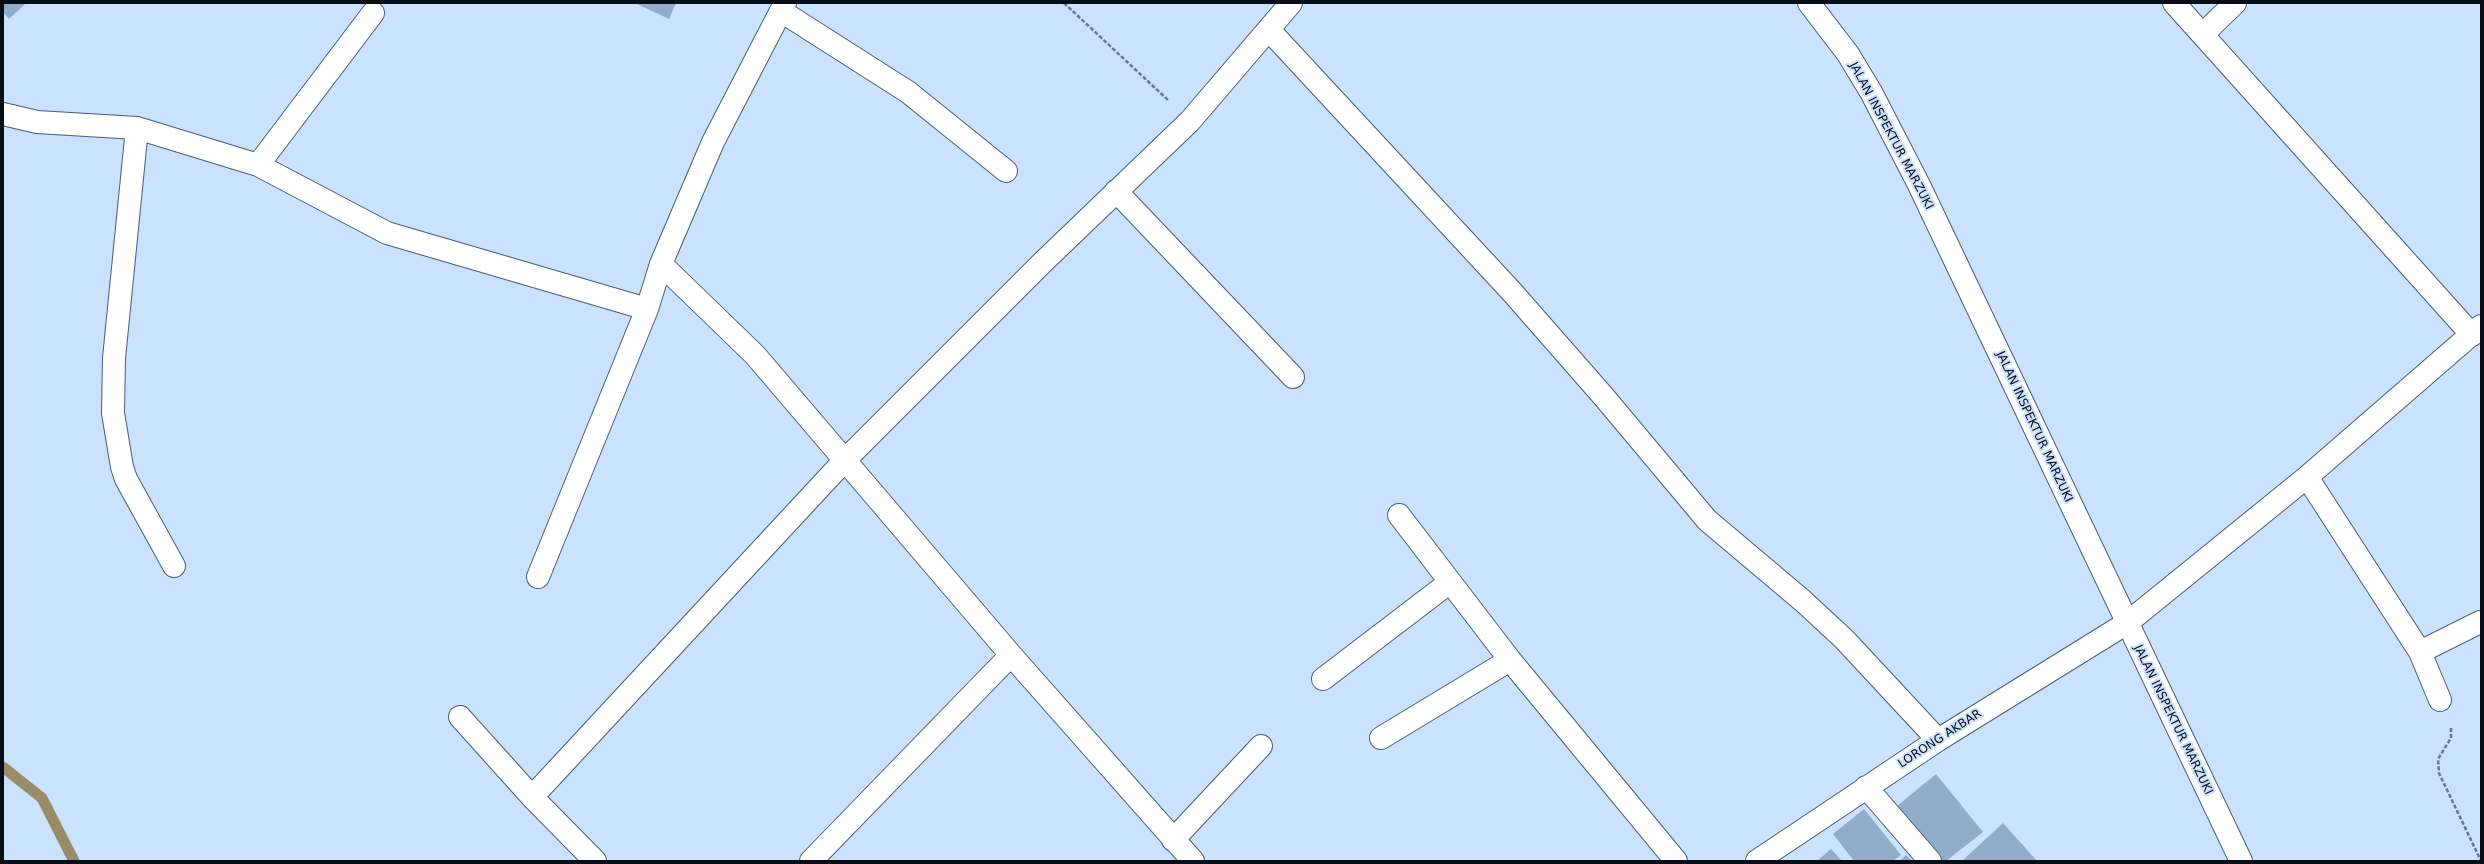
<!DOCTYPE html>
<html>
<head>
<meta charset="utf-8">
<style>
	body { margin:0 }
	#map { position:relative; width:2484px; height:864px; overflow:hidden; background:#cae2fe; font-family:"DejaVu Sans",sans-serif }
	canvas { display:block }
	.frame { position:absolute; inset:0; border:4px solid #060d16; pointer-events:none }
</style>
</head>
<body>
<div id="map">
<canvas width="2484" height="864"></canvas>
<div class="frame"></div>
</div>
<script>
const c = document.querySelector('canvas').getContext('2d');
c.lineJoin = 'round';
const shape = rows => new Path2D(rows.map(r => 'M' + r).join(''));
function strokePath(path, color, width, dash) { c.strokeStyle = color; c.lineWidth = width; c.lineCap = dash ? 'butt' : 'round'; c.setLineDash(dash || []); c.stroke(path); }
function fill(path, color) { c.fillStyle = color; c.fill(path, 'evenodd'); }
function write(font, color, halo, rows, align = 'center') {
  c.font = font + ' "DejaVu Sans",sans-serif'; c.lineWidth = 4; c.setLineDash([]); c.textBaseline = 'middle'; c.strokeStyle = halo; c.fillStyle = color; for (const [text, x, y, turn = 0] of rows) {
    c.save(); c.translate(x, y); c.rotate((+turn || 0) * Math.PI / 180); c.textAlign = isNaN(turn) ? turn : align; if (halo) c.strokeText(text, 0, 0); c.fillText(text, 0, 0); c.restore();
  }
}
strokePath(shape([
	[3,767,42,798,74,861]
]), '#998c69', 11);
fill(shape([
	[3,3,26,3,9,19,3,12],
	[635,3,676,3,669,19],
	[1936,774,1983,832,1946,861,1932,861,1891,811],
	[1864,809,1901,855,1893,861,1854,861,1833,834],
	[2003,823,2037,861,1962,861],
	[1831,849,1842,861,1817,861],
	[1906,855,1912,861,1900,861]
]), '#92adca');
const minor = shape([
	[1809,3,1848,54,1871,92,1919,185,2241,861],
	[2174,3,2472,335],
	[781,11,908,92,1006,171],
	[1269,30,1512,292,1604,397,1707,520,1803,601,1844,639,1938,740],
	[2203,34,2235,3],
	[3,114,37,122,137,128,258,165,387,233,647,309],
	[137,128,114,358,113,413,122,467,126,479,174,566],
	[258,165,373,13],
	[1116,191,1293,377],
	[661,264,755,355,1011,655,1193,861],
	[2307,477,2420,652,2440,700],
	[1399,515,1510,660,1676,861],
	[538,577,647,309,661,264,713,142,785,3],
	[2420,652,2480,622],
	[1323,679,1450,582],
	[460,717,532,797],
	[1381,738,1510,660],
	[1866,787,1930,861],
	[1173,840,1261,746],
	[595,861,532,797,845,460,1042,263,1190,121,1291,3],
	[811,861,1011,655],
	[1757,861,1938,740,2127,623,2307,477,2481,326]
]);
strokePath(minor, '#495e75', 24);
strokePath(shape([
	[1064,3,1168,100],
	[2451,728,2451,738,2438,759,2439,773,2481,861]
]), '#68788a', 2.5, [4, 2]);
strokePath(minor, '#fff', 22);
write('12px', '#060d16', '#cae2fe', [
	["JALAN INSPEKTUR MARZUKI",1891,136,62],
	["JALAN INSPEKTUR MARZUKI",2034,427,65],
	["JALAN INSPEKTUR MARZUKI",2173,720,64],
	["LORONG AKBAR",1940,739,-33]
]);
</script>
</body>
</html>
